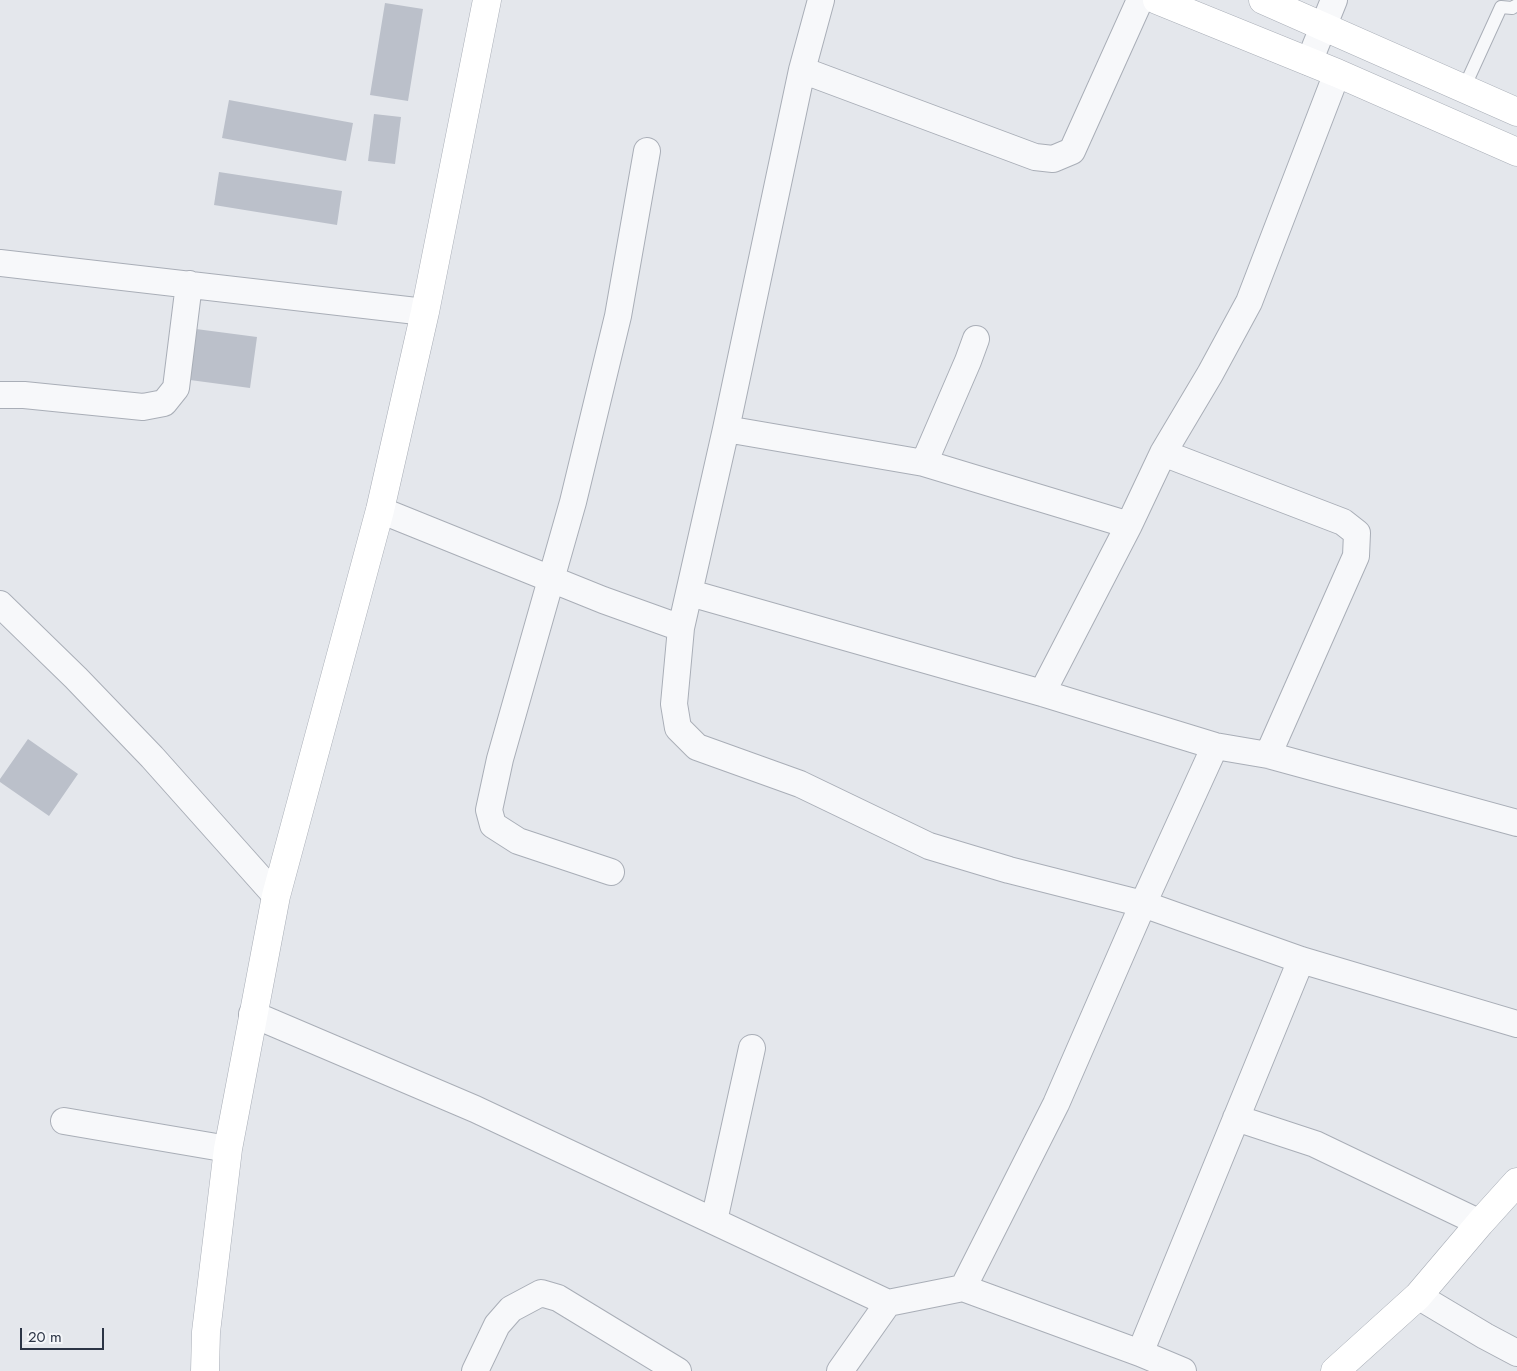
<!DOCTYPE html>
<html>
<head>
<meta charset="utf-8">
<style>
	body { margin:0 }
	#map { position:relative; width:1517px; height:1371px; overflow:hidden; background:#e4e7ec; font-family:Jost,sans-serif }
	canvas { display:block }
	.scale { position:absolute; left:20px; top:1328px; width:84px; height:22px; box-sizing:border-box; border:2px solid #2b3445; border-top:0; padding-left:6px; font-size:15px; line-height:18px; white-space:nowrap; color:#2b3445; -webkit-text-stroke:4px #f4f6f9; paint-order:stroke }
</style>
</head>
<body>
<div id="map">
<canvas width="1517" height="1371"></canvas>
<div class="scale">20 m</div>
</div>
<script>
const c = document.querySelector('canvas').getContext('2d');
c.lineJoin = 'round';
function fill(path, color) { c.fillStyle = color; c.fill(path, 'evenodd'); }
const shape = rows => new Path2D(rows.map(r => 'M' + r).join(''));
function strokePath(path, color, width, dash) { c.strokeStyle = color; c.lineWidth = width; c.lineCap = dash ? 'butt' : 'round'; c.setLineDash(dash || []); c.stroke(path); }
fill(shape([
	[385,3,423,9,408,101,370,95],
	[229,100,353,123,346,161,222,138],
	[374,114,401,117,395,164,368,161],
	[219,172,342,191,337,225,214,205],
	[196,329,257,337,250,388,190,380],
	[28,739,78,774,49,816,0,782,0,779]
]), '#bbc0ca');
const lane = shape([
	[1464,88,1501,7,1512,8,1517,5]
]);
const street = shape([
	[821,0,802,70,726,429,681,628,674,704,678,728,697,747,800,784,929,846,1009,870,1143,904,1301,960,1517,1024],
	[1309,62,1334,0],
	[802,70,1035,157,1053,159,1072,151,1140,0],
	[0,263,425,312],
	[0,395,24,395,143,407,164,403,176,388,189,284],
	[726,429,924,463,1129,525],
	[1163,453,1343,522,1357,533,1356,556,1268,755],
	[924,463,968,361,976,339],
	[380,510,603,600,681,628],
	[690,593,1042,693,1215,746,1268,755,1517,823],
	[0,604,76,678,152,757,276,896],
	[1042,693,1129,525,1163,453,1210,374,1249,302,1337,73],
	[611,872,518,841,493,825,489,810,500,759,573,502,618,316,647,151],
	[252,1014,475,1109,888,1303],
	[1236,1118,1315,1144,1480,1223],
	[64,1121,228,1149],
	[714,1221,752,1048],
	[963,1288,1140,1353],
	[1418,1296,1485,1336,1517,1353],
	[475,1371,497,1325,511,1309,541,1293,558,1298,678,1371],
	[840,1371,888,1303,963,1288,1056,1104,1143,904,1215,746],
	[1183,1371,1140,1353,1301,960]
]);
const secondary = shape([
	[1157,0,1337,73,1517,152],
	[1263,0,1517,112],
	[205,1371,206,1332,228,1149,276,896,380,510,425,312,487,0],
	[1335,1371,1418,1296,1480,1223,1517,1182]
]);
strokePath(lane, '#a9aeb7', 14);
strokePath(street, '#a9aeb7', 28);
strokePath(secondary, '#a9aeb7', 29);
strokePath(lane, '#f7f8fa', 12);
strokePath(street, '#f7f8fa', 26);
strokePath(secondary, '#fff', 28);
</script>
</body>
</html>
